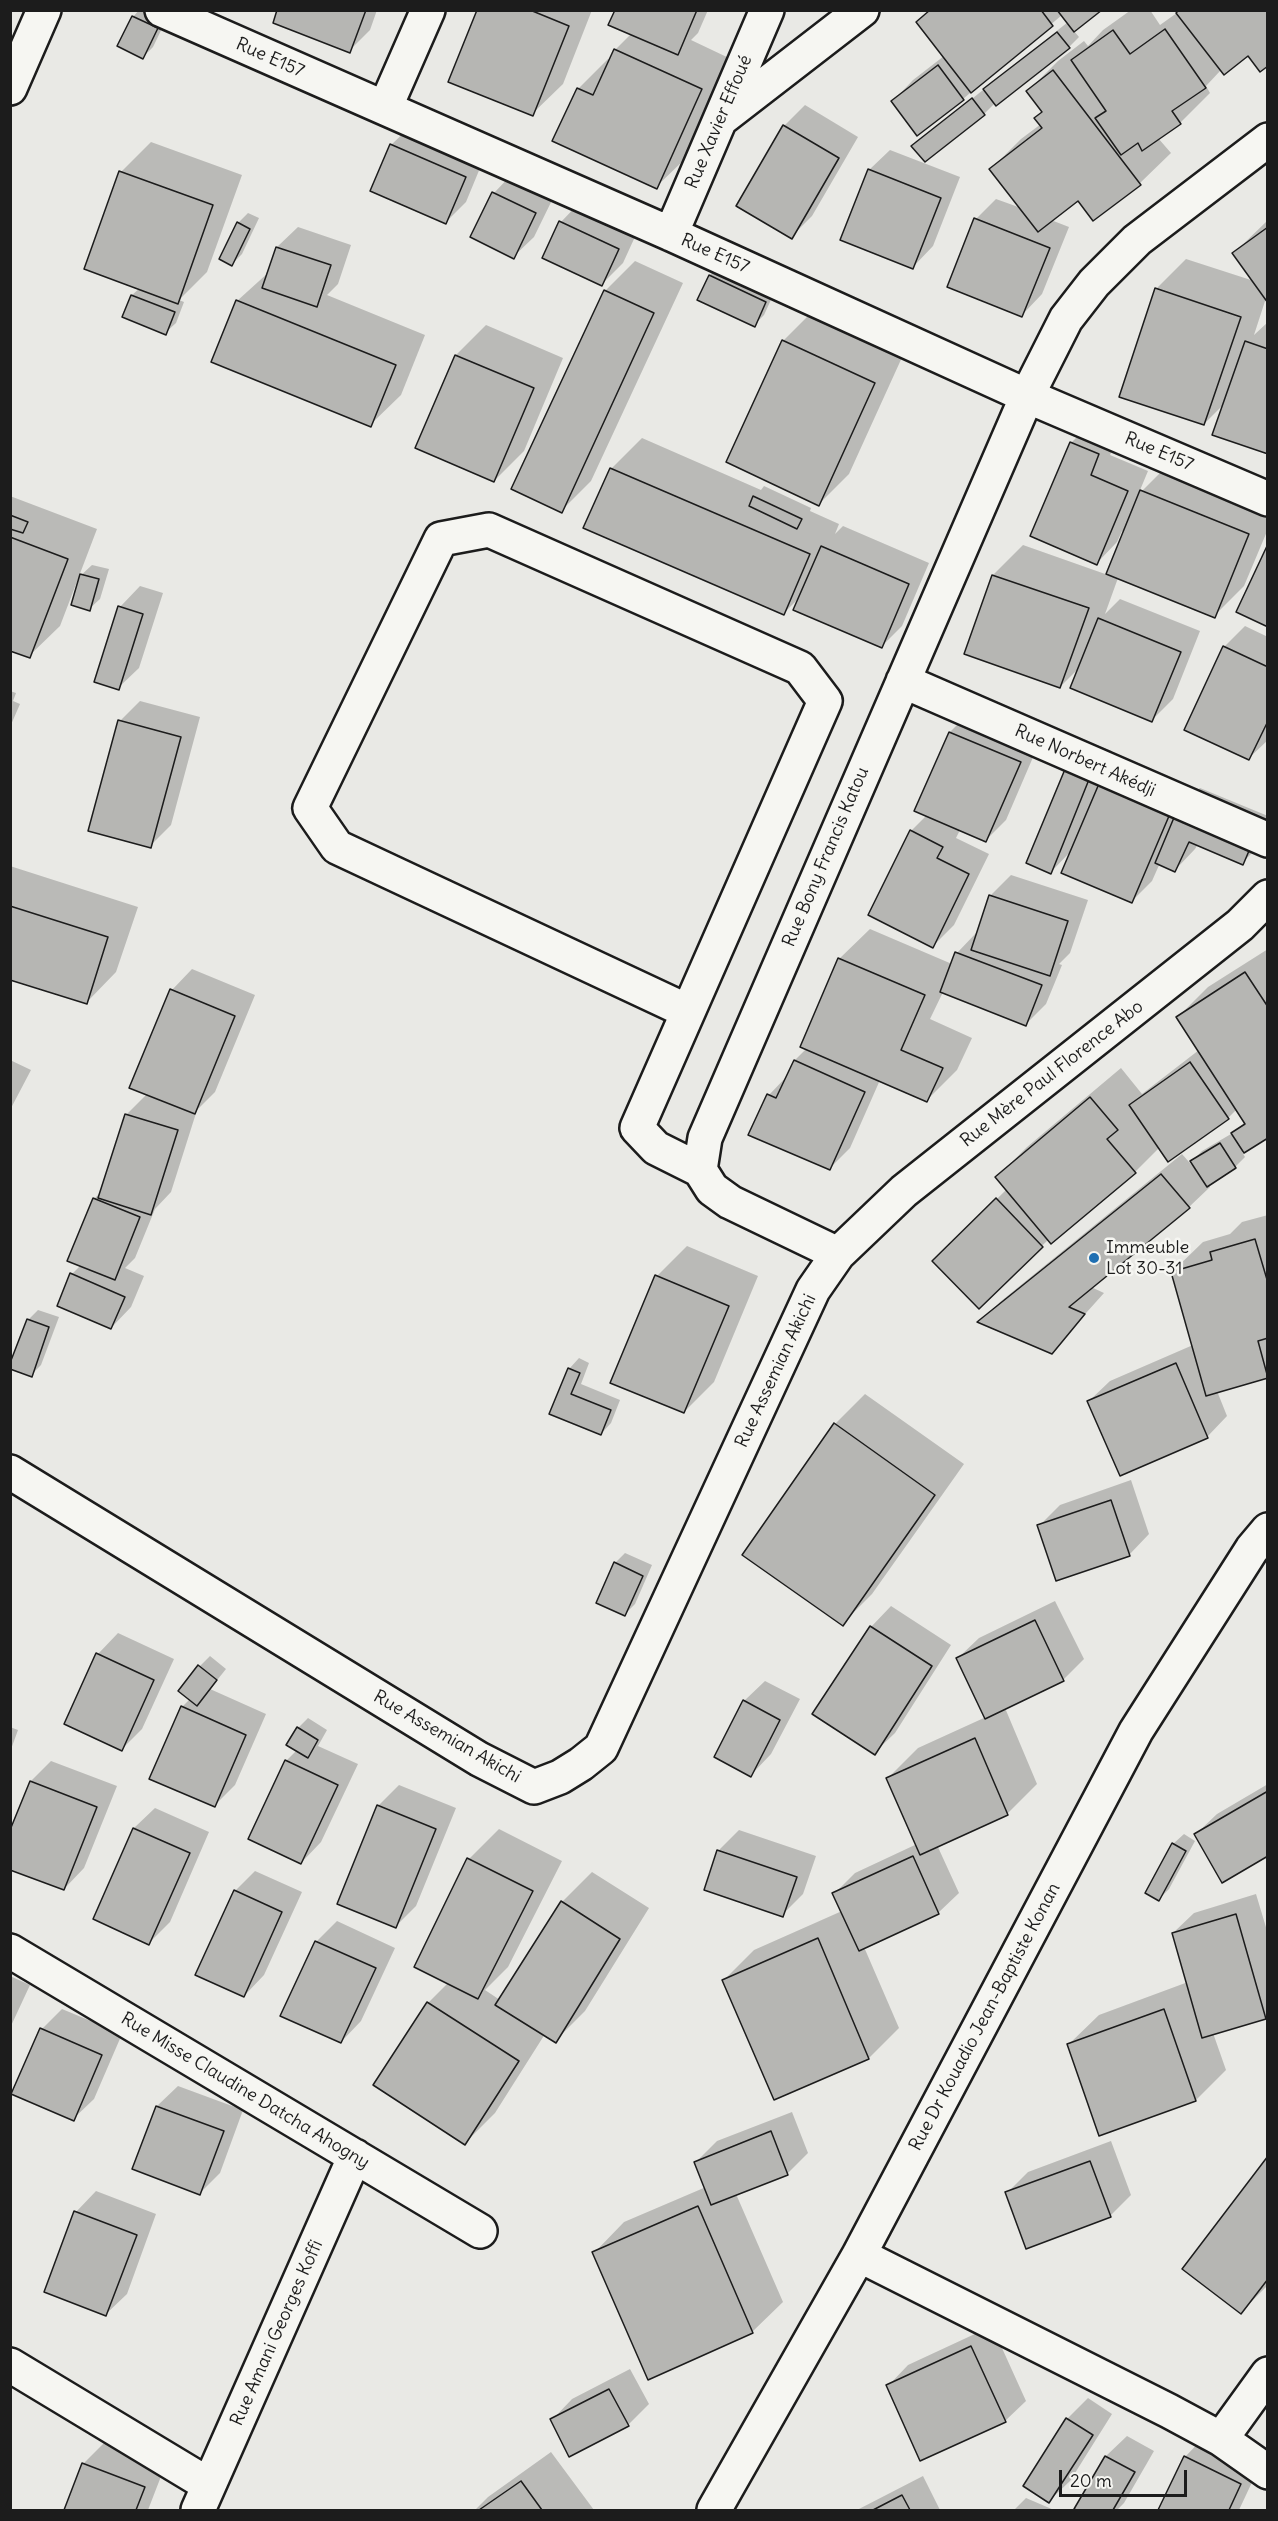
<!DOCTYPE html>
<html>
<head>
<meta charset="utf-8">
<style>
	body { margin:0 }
	#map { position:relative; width:1278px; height:2521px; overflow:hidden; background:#e9e9e5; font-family:Delius,sans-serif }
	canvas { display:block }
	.frame { position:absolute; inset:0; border:12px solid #1c1c1c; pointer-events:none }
	.scale { position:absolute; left:1059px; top:2470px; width:128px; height:27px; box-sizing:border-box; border:3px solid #1c1c1c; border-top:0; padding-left:8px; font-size:18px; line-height:21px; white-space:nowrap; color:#1c1c1c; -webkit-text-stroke:4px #f6f6f2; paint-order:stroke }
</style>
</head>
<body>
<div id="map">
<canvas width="1278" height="2521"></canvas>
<div class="frame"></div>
<div class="scale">20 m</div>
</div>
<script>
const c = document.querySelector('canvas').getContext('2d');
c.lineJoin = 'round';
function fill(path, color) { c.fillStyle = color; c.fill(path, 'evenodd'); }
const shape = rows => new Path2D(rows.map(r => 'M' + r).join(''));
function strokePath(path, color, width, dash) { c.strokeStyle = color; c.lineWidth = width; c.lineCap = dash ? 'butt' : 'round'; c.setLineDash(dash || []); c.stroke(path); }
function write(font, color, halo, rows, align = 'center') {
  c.font = font + ' Delius,sans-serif'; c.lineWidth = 5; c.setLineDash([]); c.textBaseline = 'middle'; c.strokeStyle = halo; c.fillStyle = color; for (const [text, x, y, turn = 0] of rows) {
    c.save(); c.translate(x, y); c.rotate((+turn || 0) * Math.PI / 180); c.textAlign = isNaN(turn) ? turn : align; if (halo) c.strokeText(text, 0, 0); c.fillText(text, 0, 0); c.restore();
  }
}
fill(shape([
	[139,10,152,10,167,18,153,47,143,57,119,46,133,17],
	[279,10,377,10,370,30,349,51],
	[478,10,592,10,563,84,532,114],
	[616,10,708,10,698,33,691,40,731,59,687,157,656,187,578,89,608,59,610,60,615,50,632,33],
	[929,10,1100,10,1074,31,1079,37,1069,47,995,103,984,114,913,146,1068,22,1062,15,963,99,893,101,913,80,944,56,918,22],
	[1131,10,1150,10,1160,25,1181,10,1248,54,1221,70,1206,86,1210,93,1180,123,1158,138,1171,153,1140,183,1093,219,1078,199,1051,220,1069,227,1042,294,1022,315,976,219,996,199,1021,208,991,169,1021,139,1041,124,1036,118,1043,111,1028,91,1058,61,1084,41,1088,46,1103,30],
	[805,105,858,137,812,216,791,237,784,126],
	[412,125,485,156,466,202,446,222,391,145],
	[151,142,242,175,207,272,179,300,184,302,176,323,165,333,124,316,132,295,140,288,121,172],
	[890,150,960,177,933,246,913,267,869,170],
	[514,172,556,192,534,237,513,257,472,236,494,193],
	[581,201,639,228,623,263,602,284,561,222],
	[248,213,259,218,242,254,232,264,238,223],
	[1268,220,1268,300,1266,298,1254,335,1268,322,1268,453,1226,402,1204,424,1156,289,1186,259,1254,281,1234,253],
	[298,227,351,245,338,284,327,295,425,335,401,395,370,425,237,301,269,272,277,247],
	[635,261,683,283,591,481,561,511,605,291],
	[720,265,775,291,764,315,754,325,699,299,710,275],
	[813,311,904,353,849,474,819,504,783,341],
	[486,325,563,358,524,451,494,481,456,355],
	[1092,422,1119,434,1110,455,1148,471,1138,495,1172,461,1268,499,1268,529,1244,586,1214,616,1118,578,1105,614,1120,599,1200,631,1173,699,1152,720,1081,666,1060,687,993,575,1023,545,1108,575,1125,533,1122,531,1117,542,1097,563,1071,443],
	[642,438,761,490,764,486,811,508,810,511,839,524,835,534,843,526,929,563,902,626,882,646,801,596,783,614,585,528,611,469],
	[10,496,97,529,60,626,29,656,10,649],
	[92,565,109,569,100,599,89,609,80,579,78,578],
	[140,586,163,593,139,668,118,688,120,607],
	[1245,626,1268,637,1268,740,1249,758,1224,647],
	[10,691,16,693,13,701,20,704,10,727],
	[140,701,200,717,171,825,150,846,120,721],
	[970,712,1040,741,1006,820,985,841,960,830,956,838,989,854,954,925,933,946,911,831,927,815,950,732],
	[1089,742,1112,751,1099,783,1123,759,1192,788,1186,801,1200,788,1268,816,1268,832,1263,842,1242,863,1198,844,1195,849,1175,870,1160,863,1152,881,1132,901,1071,851,1051,872,1069,763],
	[10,866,138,907,116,972,86,1003,10,978],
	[1011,875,1088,900,1070,953,1059,964,1062,965,1046,1004,1026,1024,943,992,930,1019,972,1038,957,1070,927,1100,880,1080,850,1148,830,1168,750,1134,769,1095,789,1074,795,1060,807,1048,839,959,870,929,952,964,957,953,977,932,990,896],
	[1268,949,1268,1136,1242,1152,1245,1157,1235,1167,1208,1184,1210,1187,1189,1207,1091,1287,1104,1293,1051,1352,980,1322,1000,1302,1182,1154,1195,1169,1196,1168,1192,1161,1202,1151,1231,1134,1232,1135,1245,1122,1237,1109,1228,1118,1160,1147,1135,1172,1049,1239,979,1307,934,1261,1007,1189,997,1177,1027,1147,1121,1068,1142,1094,1199,1050,1178,1017,1208,987],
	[192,969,255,995,215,1092,197,1110,171,1192,155,1209,135,1258,125,1268,144,1276,131,1307,111,1328,72,1274,81,1265,94,1199,102,1191,127,1114,147,1094,131,1087,172,990],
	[10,1060,31,1070,10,1110],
	[1268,1215,1268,1376,1217,1391,1227,1416,1207,1437,1089,1401,1110,1381,1193,1345,1172,1272,1203,1242,1230,1234,1242,1222],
	[687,1246,758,1276,714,1382,684,1412,657,1276],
	[38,1310,59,1317,41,1365,31,1375,28,1320],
	[579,1358,589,1363,581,1384,620,1400,611,1423,601,1434,551,1413,569,1369],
	[865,1394,964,1464,872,1594,842,1624,835,1424],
	[1131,1480,1149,1534,1129,1555,1039,1526,1060,1505],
	[625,1553,652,1565,635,1604,625,1614,615,1563],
	[1055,1601,1084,1659,1063,1680,1005,1708,1037,1784,1007,1814,937,1845,959,1893,938,1913,864,1947,899,2028,869,2058,775,2099,724,1980,754,1950,842,1911,834,1894,855,1873,917,1844,888,1778,918,1748,986,1717,958,1658,979,1638],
	[891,1606,951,1645,895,1733,874,1753,871,1627],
	[118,1633,174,1659,142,1729,122,1749,98,1654],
	[210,1656,226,1669,210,1689,266,1714,235,1785,214,1806,182,1707,190,1699,200,1666],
	[765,1681,800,1699,771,1754,751,1775,744,1701],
	[308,1718,327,1730,318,1746,358,1764,321,1842,301,1863,286,1761,297,1750,298,1728],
	[10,1727,18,1730,10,1752],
	[51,1761,117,1786,84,1868,64,1889,31,1781],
	[1268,1784,1268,1854,1196,1834,1217,1814],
	[399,1785,456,1808,416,1906,396,1926,378,1806],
	[155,1808,209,1832,170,1922,149,1943,95,1919,134,1828],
	[499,1829,562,1861,508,1967,485,1990,500,2000,562,1902,592,1872,649,1908,585,2011,555,2041,545,2034,495,2113,465,2143,428,2003,448,1983,469,1859],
	[739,1830,816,1856,803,1894,782,1915,718,1851],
	[1184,1834,1195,1841,1169,1889,1159,1899,1173,1844],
	[255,1871,302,1892,264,1975,244,1996,235,1891],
	[1256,1894,1268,1934,1268,2015,1213,2033,1226,2070,1196,2100,1068,2045,1099,2015,1188,1982,1173,1933,1194,1913],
	[337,1921,395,1948,361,2021,341,2042,316,1942],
	[10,1976,30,1985,10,2028],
	[62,2009,122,2034,94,2099,73,2119,42,2029],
	[178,2086,243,2110,220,2173,200,2193,134,2168,157,2106],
	[792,2112,808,2153,787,2174,736,2194,783,2302,752,2332,594,2253,624,2222,706,2187,696,2162,717,2141],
	[1111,2141,1131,2195,1110,2216,1007,2193,1028,2172],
	[1268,2159,1268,2285,1241,2312],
	[96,2191,156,2214,127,2294,106,2314,76,2212],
	[992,2326,1026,2401,1005,2421,888,2386,908,2365],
	[630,2369,649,2404,628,2425,552,2420,572,2399],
	[1088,2398,1112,2414,1070,2481,1049,2501,1025,2486,1067,2419],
	[1127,2436,1154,2451,1124,2503,1117,2510,1076,2509,1106,2456],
	[1205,2436,1261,2463,1239,2510,1160,2510,1185,2457],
	[104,2443,165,2466,148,2510,65,2510,83,2464],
	[551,2452,594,2510,475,2510,488,2497],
	[923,2476,940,2510,857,2510],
	[1026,2498,1054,2510,1014,2510]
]), '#0003');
const building = shape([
	[277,10,366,10,350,53,273,23,277,10],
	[477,10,530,10,569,26,533,116,448,82,477,10],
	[615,10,697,10,678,55,608,25,615,10],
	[930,10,1041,10,1053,26,971,93,916,22,930,10],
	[1057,10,1102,10,1074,32,1057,10],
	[1179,10,1268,10,1268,66,1260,72,1248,56,1224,75,1176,13,1179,10],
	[132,16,158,28,143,59,117,46,132,16],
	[1165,29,1206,88,1172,111,1181,124,1142,151,1138,143,1121,155,1095,118,1106,111,1071,60,1113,30,1130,54,1165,29],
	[1057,32,1070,48,996,106,983,89,1057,32],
	[614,49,702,89,657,189,552,141,577,88,593,95,614,49],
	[938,65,964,100,917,136,891,101,938,65],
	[1053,70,1141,185,1093,221,1078,201,1038,232,989,169,1042,128,1034,118,1042,112,1026,91,1053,70],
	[972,98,985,115,925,162,911,146,972,98],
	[783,125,839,158,792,239,736,206,783,125],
	[390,144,466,177,446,224,370,191,390,144],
	[868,169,941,198,913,269,840,240,868,169],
	[119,171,213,205,178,304,84,269,119,171],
	[492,192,536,213,514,259,470,237,492,192],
	[974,218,1050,248,1022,317,947,287,974,218],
	[559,221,619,249,602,286,542,258,559,221],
	[237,222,250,229,232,266,219,259,237,222],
	[1268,227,1268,303,1232,253,1268,227],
	[276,247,331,265,317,307,262,288,276,247],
	[709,275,766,302,755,327,697,300,709,275],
	[1155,288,1241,317,1204,425,1119,397,1155,288],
	[604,290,654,313,562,513,511,489,604,290],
	[131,295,175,312,166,335,122,317,131,295],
	[236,300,396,365,371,427,211,362,236,300],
	[782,340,875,383,819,506,726,462,782,340],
	[1245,341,1268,349,1268,454,1212,435,1245,341],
	[455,355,534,388,494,482,415,448,455,355],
	[1070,442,1099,454,1091,475,1128,491,1097,565,1030,536,1070,442],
	[610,468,810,554,784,615,583,528,610,468],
	[1140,490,1249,534,1215,618,1106,574,1140,490],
	[753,496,802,519,797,529,749,506,753,496],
	[10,515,28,522,23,533,10,529,10,515],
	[10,537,68,559,30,658,10,651,10,537],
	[821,546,909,584,882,648,793,610,821,546],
	[1267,546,1268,546,1268,627,1236,612,1267,546],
	[80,574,99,579,90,611,71,605,80,574],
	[992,575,1089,608,1060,688,964,654,992,575],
	[118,606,143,614,119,690,94,682,118,606],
	[1098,618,1181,652,1152,722,1070,688,1098,618],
	[1223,646,1268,667,1268,721,1249,760,1184,730,1223,646],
	[118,720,181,737,151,848,88,831,118,720],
	[949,732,1021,762,986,842,914,811,949,732],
	[1068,762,1092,772,1051,874,1026,863,1068,762],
	[1101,779,1172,809,1132,903,1061,873,1101,779],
	[1178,808,1254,839,1243,865,1189,842,1175,872,1155,863,1178,808],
	[910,830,943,847,937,858,969,874,933,948,868,915,910,830],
	[989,895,1068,921,1050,976,971,950,989,895],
	[10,906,108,937,87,1004,10,980,10,906],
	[955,952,1042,985,1026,1026,940,992,955,952],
	[838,958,925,995,901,1050,943,1068,927,1102,800,1047,838,958],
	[1245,972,1268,1007,1268,1138,1244,1153,1231,1133,1245,1124,1176,1017,1245,972],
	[170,989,235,1016,195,1114,129,1088,170,989],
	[794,1060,865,1092,830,1170,748,1135,767,1094,776,1098,794,1060],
	[1190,1062,1229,1119,1168,1162,1129,1105,1190,1062],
	[1090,1097,1118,1130,1107,1139,1136,1173,1051,1244,995,1177,1090,1097],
	[125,1114,178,1130,151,1215,98,1198,125,1114],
	[1220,1143,1236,1168,1207,1187,1190,1161,1220,1143],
	[1161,1174,1190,1208,1069,1307,1085,1314,1052,1354,977,1322,1161,1174],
	[93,1198,140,1217,115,1280,67,1261,93,1198],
	[996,1198,1043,1247,979,1309,932,1261,996,1198],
	[1255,1239,1268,1283,1268,1338,1258,1341,1268,1378,1206,1396,1171,1272,1212,1260,1210,1252,1255,1239],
	[70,1273,125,1297,111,1329,57,1306,70,1273],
	[655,1275,729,1306,684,1413,610,1383,655,1275],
	[27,1319,49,1327,32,1377,10,1369,10,1363,27,1319],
	[1176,1363,1208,1438,1120,1476,1087,1401,1176,1363],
	[568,1368,580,1373,571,1394,611,1410,601,1435,549,1414,568,1368],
	[834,1423,935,1495,843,1626,742,1555,834,1423],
	[1111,1500,1130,1556,1056,1581,1037,1525,1111,1500],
	[614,1562,643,1576,625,1616,596,1603,614,1562],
	[1035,1620,1064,1681,985,1719,956,1658,1035,1620],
	[870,1626,932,1666,875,1755,812,1714,870,1626],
	[96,1653,154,1680,122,1751,64,1724,96,1653],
	[198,1665,217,1680,197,1706,178,1691,198,1665],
	[743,1700,780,1720,751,1777,714,1757,743,1700],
	[181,1706,246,1735,215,1807,149,1779,181,1706],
	[297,1727,318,1740,308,1758,286,1745,297,1727],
	[975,1738,1008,1815,920,1855,886,1778,975,1738],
	[285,1760,338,1785,301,1864,248,1839,285,1760],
	[30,1781,97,1807,64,1890,10,1870,10,1830,30,1781],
	[1268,1791,1268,1856,1222,1883,1194,1834,1268,1791],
	[377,1805,436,1829,396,1928,337,1904,377,1805],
	[133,1828,190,1853,149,1945,93,1919,133,1828],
	[1172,1843,1186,1851,1159,1901,1145,1893,1172,1843],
	[717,1850,797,1877,783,1917,704,1890,717,1850],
	[913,1856,939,1914,859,1951,832,1893,913,1856],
	[467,1858,533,1891,478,1999,414,1967,467,1858],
	[234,1890,282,1912,244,1997,195,1975,234,1890],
	[561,1901,620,1939,556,2043,495,2005,561,1901],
	[1236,1914,1266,2019,1202,2038,1172,1933,1236,1914],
	[818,1938,869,2059,774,2100,722,1980,818,1938],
	[315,1941,376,1968,341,2043,280,2016,315,1941],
	[427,2002,519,2061,465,2145,373,2085,427,2002],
	[1164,2009,1196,2101,1099,2136,1067,2044,1164,2009],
	[40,2028,102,2055,74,2121,11,2094,40,2028],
	[156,2106,224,2131,200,2195,132,2169,156,2106],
	[771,2131,788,2175,711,2205,694,2162,771,2131],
	[1268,2156,1268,2279,1241,2314,1182,2269,1268,2156],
	[1090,2161,1111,2217,1026,2249,1005,2192,1090,2161],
	[698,2206,753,2333,648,2380,592,2252,698,2206],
	[74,2211,137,2235,106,2316,44,2292,74,2211],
	[971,2346,1006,2422,920,2461,886,2385,971,2346],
	[609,2389,629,2426,569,2457,550,2419,609,2389],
	[1066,2418,1093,2435,1049,2503,1023,2486,1066,2418],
	[1105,2456,1135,2472,1113,2510,1076,2510,1074,2509,1105,2456],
	[1184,2456,1241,2484,1229,2510,1158,2510,1184,2456],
	[82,2463,145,2487,136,2510,64,2510,82,2463],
	[521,2481,542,2510,479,2510,521,2481],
	[902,2495,910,2510,873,2510,902,2495]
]);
fill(building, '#b6b6b3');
strokePath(building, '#1c1c1c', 1.5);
const street = shape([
	[162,10,671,234,1027,396,1268,499],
	[10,88,44,10],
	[385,108,428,10],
	[721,119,862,10],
	[671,234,767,10],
	[903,681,1268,840],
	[687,1011,337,847,310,808,441,539,489,530,800,668,825,701,637,1128,656,1148,700,1170],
	[838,1254,730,1202,712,1189,700,1170,705,1138,1027,396,1066,319,1094,283,1137,240,1268,140],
	[10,1472,479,1759,534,1787,560,1777,581,1764,601,1748,813,1290,838,1254,904,1191,1240,925,1268,897],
	[10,1951,480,2231],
	[859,2255,1169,2411,1221,2439,1268,2472],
	[10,2365,209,2485],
	[1221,2439,1268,2374],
	[198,2510,355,2156],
	[714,2510,859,2255,1136,1731,1252,1549,1268,1530]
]);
strokePath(street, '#1c1c1c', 38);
strokePath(street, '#f6f6f2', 33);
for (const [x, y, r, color] of [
	[1094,1258,6,"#1f6fb2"]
]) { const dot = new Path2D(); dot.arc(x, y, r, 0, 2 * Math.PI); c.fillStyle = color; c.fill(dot); strokePath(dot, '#f6f6f2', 2); }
write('18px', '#1c1c1c', '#f6f6f2', [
	["Rue E157",270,58,24],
	["Rue Xavier Effoué",719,122,-67],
	["Rue E157",715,254,24],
	["Rue E157",1159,452,23],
	["Rue Norbert Akédji",1085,761,24],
	["Rue Bony Francis Katou",826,857,-67],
	["Rue Mère Paul Florence Abo",1052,1074,-38],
	["Rue Assemian Akichi",776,1371,-65],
	["Rue Assemian Akichi",447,1737,30],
	["Rue Dr Kouadio Jean-Baptiste Konan",985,2017,-62],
	["Rue Misse Claudine Datcha Ahogny",245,2091,31],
	["Rue Amani Georges Koffi",277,2333,-66]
]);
write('18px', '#1c1c1c', '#f6f6f2', [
	["Immeuble",1106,1248],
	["Lot 30-31",1106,1269]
], 'left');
</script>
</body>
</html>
